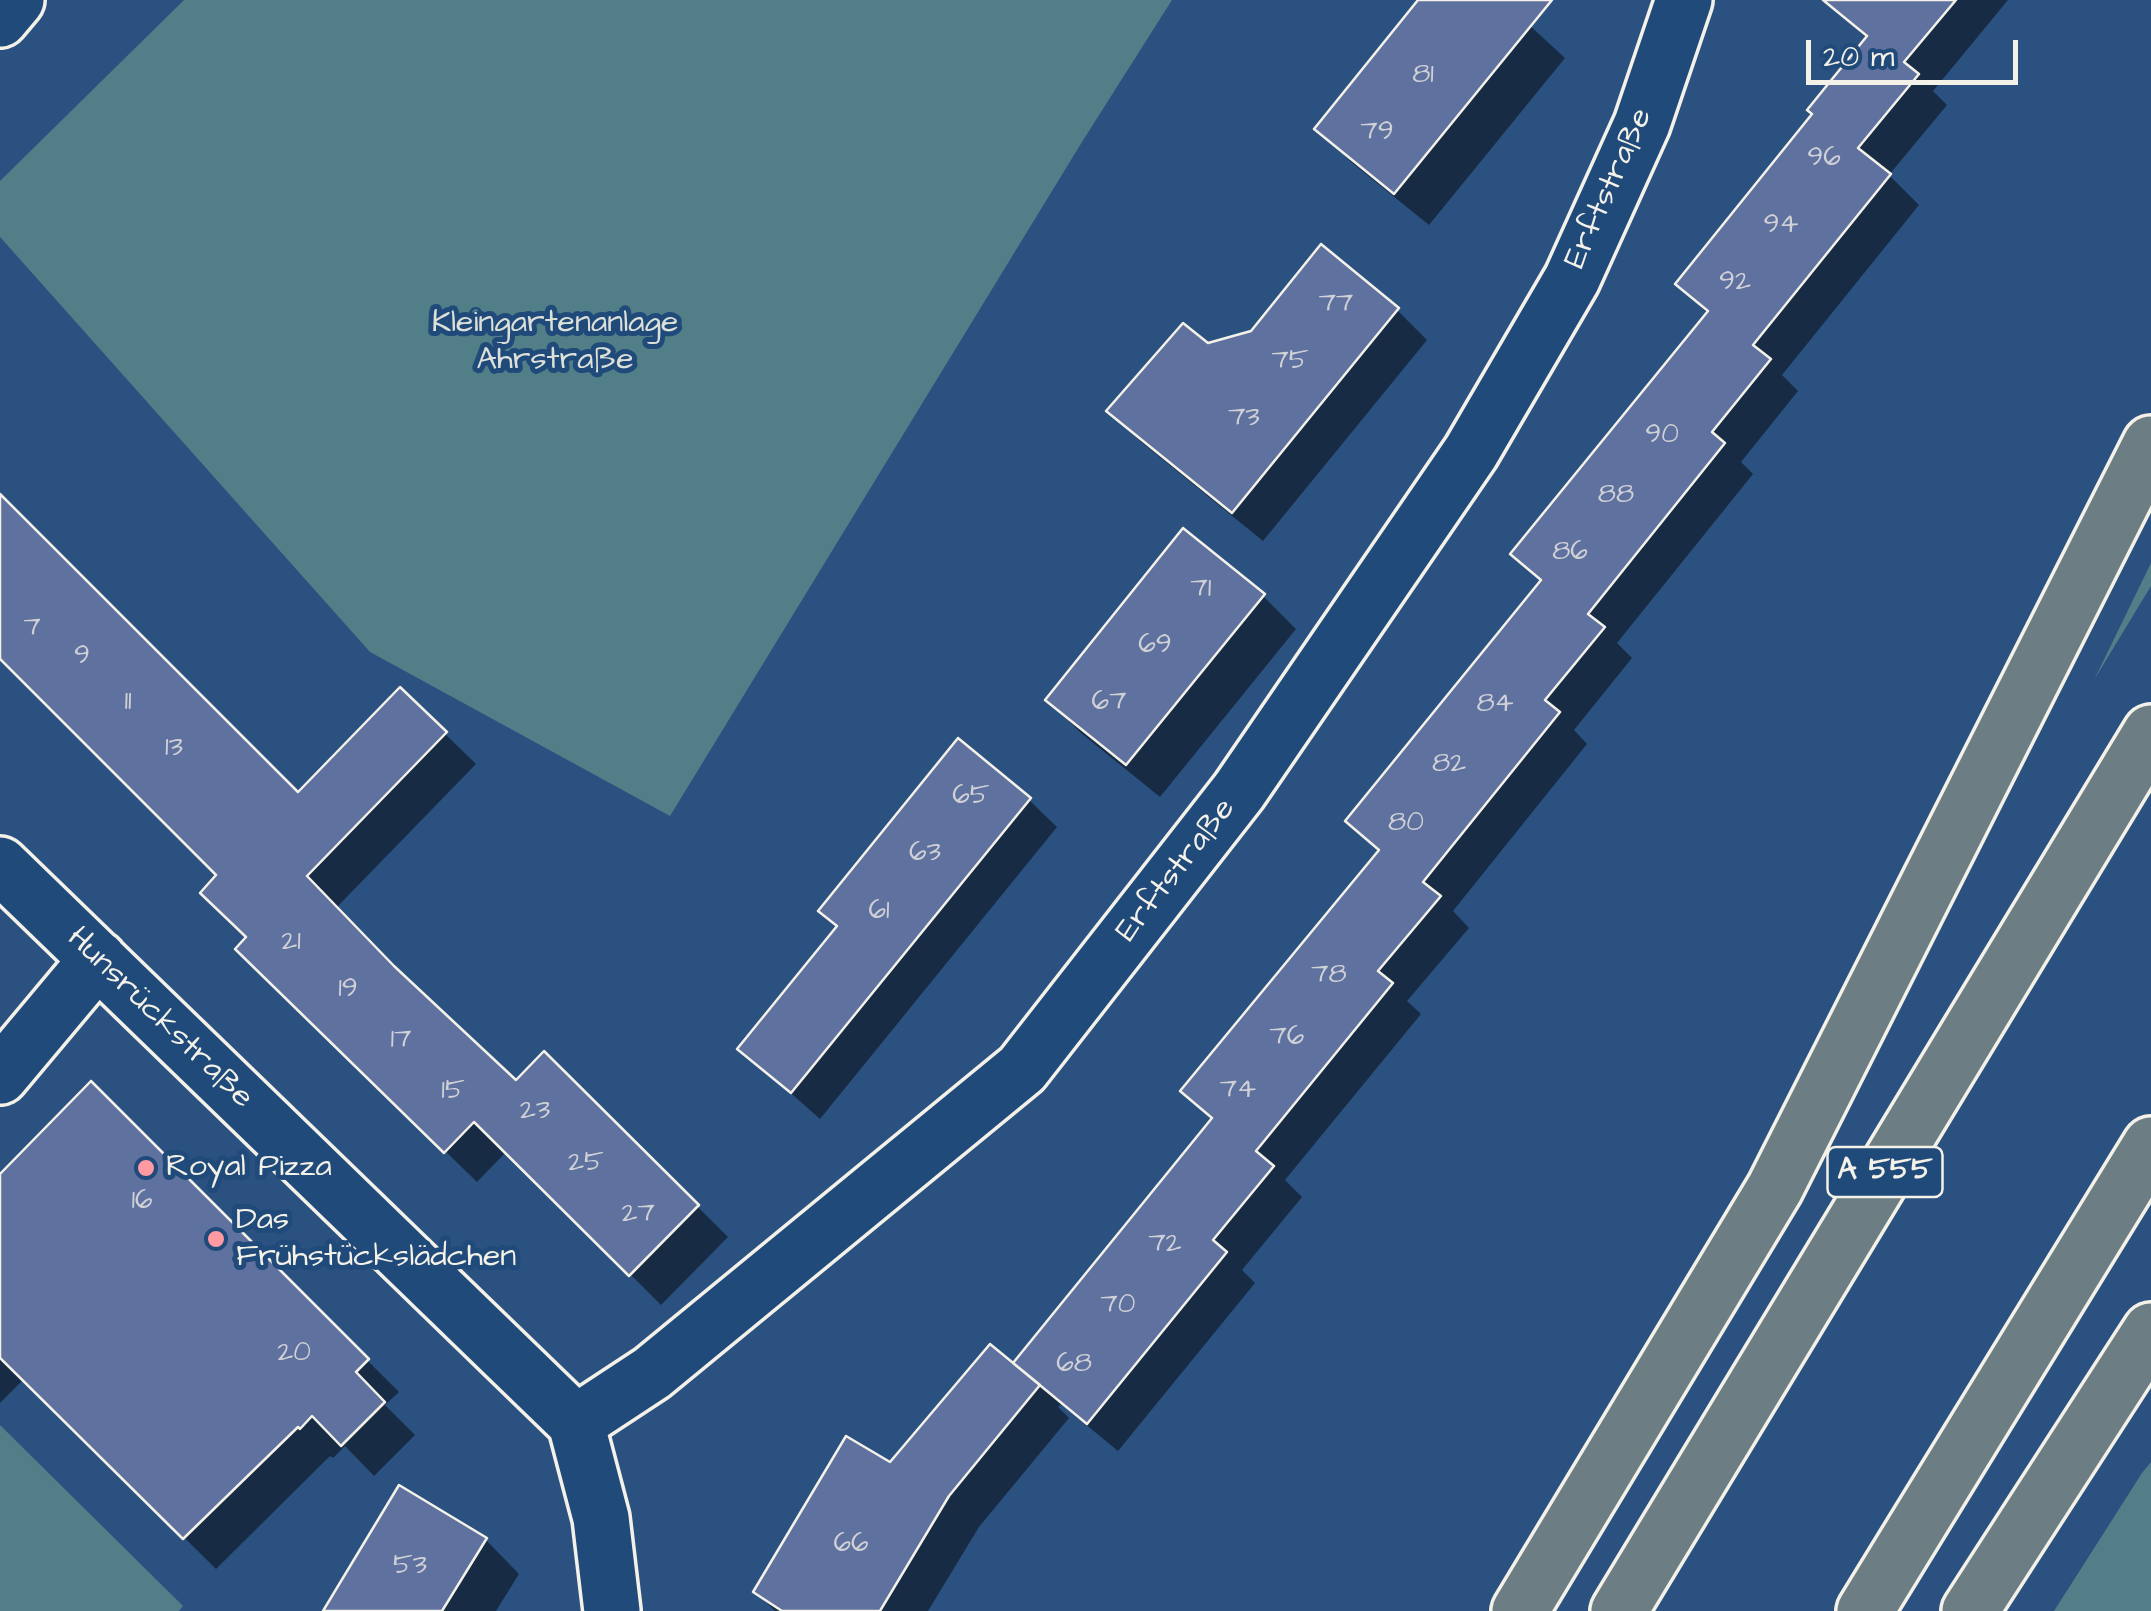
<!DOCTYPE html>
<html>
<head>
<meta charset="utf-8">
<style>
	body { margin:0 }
	#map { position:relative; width:2151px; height:1611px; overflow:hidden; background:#2b5181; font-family:"Architects Daughter",sans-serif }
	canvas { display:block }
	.scale { position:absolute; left:1806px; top:40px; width:212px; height:45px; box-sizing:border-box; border:5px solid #f4f1e8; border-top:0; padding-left:12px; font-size:30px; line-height:35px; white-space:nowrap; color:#f4f1e8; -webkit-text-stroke:8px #1f4a7a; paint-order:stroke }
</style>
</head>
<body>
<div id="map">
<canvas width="2151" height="1611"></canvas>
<div class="scale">20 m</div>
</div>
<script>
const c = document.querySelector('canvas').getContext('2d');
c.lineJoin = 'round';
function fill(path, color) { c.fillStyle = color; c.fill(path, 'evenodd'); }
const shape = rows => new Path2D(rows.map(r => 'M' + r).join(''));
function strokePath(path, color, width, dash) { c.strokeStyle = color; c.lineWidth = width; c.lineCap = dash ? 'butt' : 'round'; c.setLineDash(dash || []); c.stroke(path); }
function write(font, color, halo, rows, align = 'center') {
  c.font = font + ' "Architects Daughter",sans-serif'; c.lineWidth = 10; c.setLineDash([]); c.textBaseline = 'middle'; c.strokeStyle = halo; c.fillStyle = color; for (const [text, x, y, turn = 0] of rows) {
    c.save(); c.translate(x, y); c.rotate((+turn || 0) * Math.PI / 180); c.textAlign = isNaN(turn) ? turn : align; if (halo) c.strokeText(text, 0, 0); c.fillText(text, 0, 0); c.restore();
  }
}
fill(shape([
	[184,0,1172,0,1082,142,670,816,370,652,0,237,0,181],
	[2151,563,2151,586,2094,680],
	[0,1425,183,1606,179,1611,0,1611],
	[2151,1462,2151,1611,2054,1611,2142,1473]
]), '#517e87');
fill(shape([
	[1421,0,1502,0,1565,58,1429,225,1351,162,1318,128],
	[1834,0,2008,0,1933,91,1947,105,1889,175,1919,205,1782,375,1798,391,1741,462,1753,474,1617,643,1632,658,1574,730,1587,744,1453,911,1469,928,1407,1001,1421,1014,1285,1180,1302,1197,1242,1270,1255,1283,1118,1451,1061,1404,1058,1407,1069,1418,979,1527,928,1611,775,1611,756,1592,890,1465,1025,1376,1213,1121,1183,1091,1381,853,1349,821,1542,583,1514,554,1708,314,1678,284,1815,115,1867,39,1831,4],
	[1397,310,1427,340,1263,541,1140,441,1110,411,1208,346],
	[0,508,298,795,400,690,476,764,336,908,403,977,516,1083,544,1054,728,1237,661,1305,507,1151,477,1182,238,949,249,938,220,875,0,657],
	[1263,596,1296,629,1160,797,1081,733,1048,700],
	[1029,800,1057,827,820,1119,741,1049],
	[91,1085,399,1392,385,1405,415,1435,374,1476,345,1446,333,1458,330,1456,216,1569,24,1379,0,1403,0,1220],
	[486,1540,519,1574,496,1611,326,1611]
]), '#0007');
const building = shape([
	[1418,0,1552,0,1394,194,1314,129,1418,0],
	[1823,0,1956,0,1904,62,1919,74,1858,148,1891,174,1753,345,1771,359,1712,432,1725,443,1588,614,1605,627,1545,700,1560,712,1423,882,1441,896,1378,971,1393,983,1256,1151,1274,1166,1213,1240,1227,1252,1087,1424,1013,1363,1212,1118,1180,1091,1379,850,1345,821,1541,580,1510,554,1708,311,1675,284,1812,114,1807,110,1867,36,1823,0],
	[1321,244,1399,308,1232,513,1106,411,1183,323,1208,343,1251,331,1321,244],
	[0,494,298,792,400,687,447,732,307,876,394,966,516,1080,544,1051,699,1205,629,1276,474,1122,444,1153,235,949,246,937,200,893,216,875,0,659,0,494],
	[1183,528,1265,594,1126,765,1045,700,1183,528],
	[958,738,1031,798,791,1093,737,1049,837,926,818,911,958,738],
	[91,1081,369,1359,356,1372,385,1402,341,1446,312,1416,300,1429,298,1427,183,1539,0,1358,0,1174,91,1081],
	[990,1344,1040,1385,949,1496,880,1611,782,1611,753,1592,846,1436,890,1462,990,1344],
	[399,1485,487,1538,442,1611,323,1611,399,1485]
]);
fill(building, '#5f719f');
strokePath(building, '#f4f1e8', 2.5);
const minor = shape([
	[0,19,16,0],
	[0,865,576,1423],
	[0,1076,98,959],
	[576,1423,652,1373,1022,1069,1239,791,1471,452,1572,279,1642,124,1684,0],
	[576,1423,601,1518,612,1611]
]);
const highway = shape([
	[1520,1611,1775,1188,2151,444],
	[1619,1611,2151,733],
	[1865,1611,2151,1145],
	[1970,1611,2151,1331]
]);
strokePath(minor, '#f4f1e8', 62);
strokePath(highway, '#f4f1e8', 62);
strokePath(minor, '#1f4a7a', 55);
strokePath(highway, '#6c7e84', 55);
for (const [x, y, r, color] of [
	[146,1168,10,"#ff9aa2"],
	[216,1239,10,"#ff9aa2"]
]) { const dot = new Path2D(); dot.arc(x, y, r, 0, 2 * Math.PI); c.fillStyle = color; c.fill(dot); strokePath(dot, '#1f4a7a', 4); }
write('28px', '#cfd1d6', null, [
	["81",1423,76],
	["79",1377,133],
	["96",1824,159],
	["94",1781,226],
	["92",1735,283],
	["77",1336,305],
	["75",1290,362],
	["73",1244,419],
	["90",1662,436],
	["88",1616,496],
	["86",1570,553],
	["71",1201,590],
	["7",32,629],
	["69",1155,646],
	["9",82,657],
	["11",128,703],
	["67",1109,703],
	["84",1495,705],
	["13",174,749],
	["82",1449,765],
	["65",971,797],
	["80",1406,824],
	["63",925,854],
	["61",879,912],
	["21",291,943],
	["78",1329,976],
	["19",348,990],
	["76",1287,1038],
	["17",401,1041],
	["74",1238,1091],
	["15",453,1092],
	["23",535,1112],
	["25",586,1164],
	["16",142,1202],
	["27",638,1215],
	["72",1165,1245],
	["70",1118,1306],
	["20",294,1354],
	["68",1074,1365],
	["66",851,1545],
	["53",410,1567]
]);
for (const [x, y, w] of [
	[1885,1172,115]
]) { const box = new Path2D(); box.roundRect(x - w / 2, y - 25, w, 50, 8); c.fillStyle = '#1f4a7a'; c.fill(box); strokePath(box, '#f4f1e8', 2.5); }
write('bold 30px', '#f4f1e8', null, [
	["A 555",1885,1172]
]);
write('32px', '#f4f1e8', '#1f4a7a', [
	["Erftstraße",1610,189,-66],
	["Erftstraße",1177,871,-52],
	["Hunsrückstraße",159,1019,44]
]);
write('32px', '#dce0d9', '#1f4a7a', [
	["Kleingartenanlage",555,324],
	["Ahrstraße",555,361]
]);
write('32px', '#f4f1e8', '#1f4a7a', [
	["Royal Pizza",166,1168],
	["Das",236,1221],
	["Frühstückslädchen",236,1258]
], 'left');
</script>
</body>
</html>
